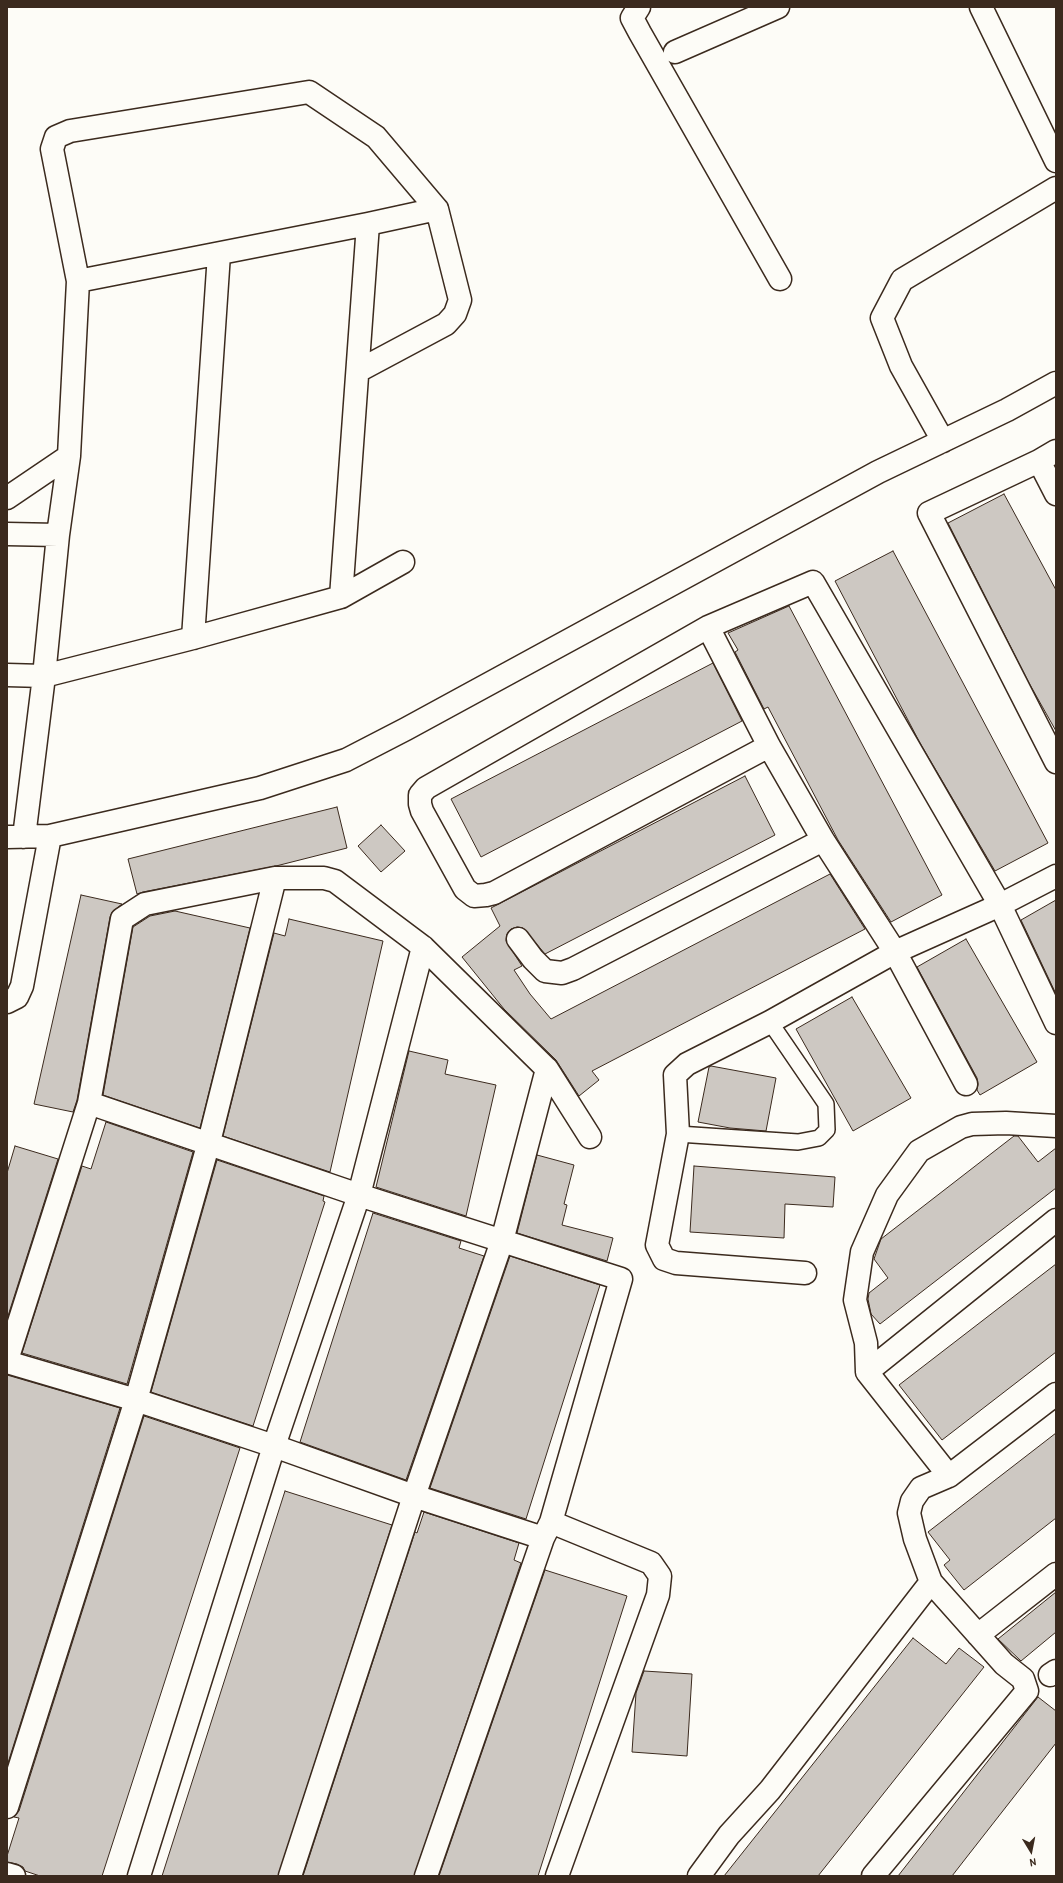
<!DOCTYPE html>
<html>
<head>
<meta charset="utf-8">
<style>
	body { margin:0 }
	#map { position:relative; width:1063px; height:1883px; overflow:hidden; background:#fdfcf7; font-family:"Patrick Hand",sans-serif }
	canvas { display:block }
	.frame { position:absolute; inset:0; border:8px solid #3b2a1e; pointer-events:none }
	.north { position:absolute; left:1011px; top:1831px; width:40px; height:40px; -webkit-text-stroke:3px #fdfcf7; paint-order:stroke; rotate:170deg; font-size:11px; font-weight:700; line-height:16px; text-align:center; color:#3b2a1e }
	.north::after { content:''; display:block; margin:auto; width:14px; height:18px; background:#3b2a1e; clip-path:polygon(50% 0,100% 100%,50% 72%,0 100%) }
</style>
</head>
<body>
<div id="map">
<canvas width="1063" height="1883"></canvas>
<div class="frame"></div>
<div class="north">N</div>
</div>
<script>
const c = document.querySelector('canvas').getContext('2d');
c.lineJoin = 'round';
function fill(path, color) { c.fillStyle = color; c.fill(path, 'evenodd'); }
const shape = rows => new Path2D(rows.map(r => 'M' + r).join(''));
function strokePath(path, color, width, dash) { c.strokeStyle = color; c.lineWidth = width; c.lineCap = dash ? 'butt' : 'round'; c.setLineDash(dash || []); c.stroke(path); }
const building = shape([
	[1004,494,1056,590,1056,731,1029,683,948,523,1004,494],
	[893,551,1048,843,995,871,920,743,835,581,893,551],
	[789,606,942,895,891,922,838,840,768,707,764,709,735,652,738,650,728,633,789,606],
	[713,663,742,721,481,857,451,799,713,663],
	[745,776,775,835,545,954,523,928,517,927,511,929,507,934,506,941,522,966,514,970,530,994,551,1019,830,874,865,929,592,1071,599,1080,579,1096,556,1060,504,1009,462,957,500,926,491,908,745,776],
	[337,807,347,848,276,866,143,892,137,894,128,859,337,807],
	[381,825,405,851,381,872,358,846,381,825],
	[81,895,122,904,112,912,110,917,77,1100,73,1112,34,1104,81,895],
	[1056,900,1056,994,1021,920,1056,900],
	[175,911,250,928,200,1128,103,1095,133,927,150,916,175,911],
	[289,919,383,941,330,1172,223,1136,274,933,285,936,289,919],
	[966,939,1037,1062,980,1095,977,1090,978,1084,977,1078,917,967,966,939],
	[852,997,911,1098,853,1131,796,1029,852,997],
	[409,1051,448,1060,445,1074,496,1085,466,1216,376,1187,409,1051],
	[711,1066,776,1078,766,1131,730,1128,698,1122,709,1067,711,1066],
	[106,1122,193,1152,127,1384,22,1353,82,1166,91,1169,106,1122],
	[1014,1136,1018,1136,1038,1162,1056,1148,1056,1188,880,1324,871,1314,868,1299,869,1293,888,1278,874,1259,881,1239,1014,1136],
	[15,1146,58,1159,7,1319,7,1173,15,1146],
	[537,1155,574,1165,564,1204,567,1205,562,1225,613,1238,607,1261,517,1233,537,1155],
	[217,1160,324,1196,323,1201,325,1202,253,1426,151,1392,217,1160],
	[694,1166,835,1177,833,1207,785,1204,784,1238,690,1232,694,1166],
	[373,1213,461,1241,459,1248,484,1256,406,1480,300,1442,373,1213],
	[510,1256,600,1285,526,1519,430,1488,510,1256],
	[1056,1264,1056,1352,942,1440,899,1385,1056,1264],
	[7,1375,120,1408,7,1766,7,1375],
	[144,1416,240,1448,102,1876,40,1876,25,1871,23,1867,17,1864,7,1862,7,1856,19,1818,14,1817,19,1811,144,1416],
	[1056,1433,1056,1518,964,1590,944,1565,950,1560,928,1532,1056,1433],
	[285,1491,392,1525,278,1876,162,1876,285,1491],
	[424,1512,519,1543,514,1560,521,1563,414,1876,303,1876,415,1532,417,1533,424,1512],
	[545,1570,627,1596,538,1876,439,1876,545,1570],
	[1056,1592,1056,1632,1021,1661,998,1639,1056,1592],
	[913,1638,946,1664,959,1648,984,1667,818,1876,724,1876,913,1638],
	[644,1671,692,1674,687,1756,632,1752,636,1693,644,1671],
	[1038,1697,1056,1711,1056,1743,966,1858,952,1876,898,1876,1038,1697]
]);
fill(building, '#cdc8c2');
strokePath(building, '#3b2a1e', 1);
const lane = shape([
	[678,1134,798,1142,819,1138,827,1130,826,1104,770,1022]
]);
const street = shape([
	[639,7,632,18,640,33,780,279],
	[981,7,1056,161],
	[675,52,778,7],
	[78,281,368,224,437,209,460,300,455,314,446,324,358,371],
	[943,441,901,366,882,318,902,280,1056,188],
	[1056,451,1039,461,929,513,1056,762],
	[1039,461,1056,494],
	[7,498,69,456],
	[7,534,58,535],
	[341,597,368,224],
	[708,627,769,746,823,840,895,952,966,1084],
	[193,638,219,254],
	[7,675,44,676,58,535,69,456,78,281,52,149,56,137,70,131,309,92,376,137,437,209],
	[769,746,494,893,486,895,474,896,465,889,422,811,420,804,420,795,426,788,708,627,813,582,1000,905,1056,1023],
	[7,837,50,836,260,788,346,760,406,729,878,472,1007,410,1056,383],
	[24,837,44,676,193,638,341,597,403,562],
	[518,939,533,959,545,971,562,973,573,969,823,840],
	[7,1002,17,997,22,986,50,836],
	[89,1103,359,1195,621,1279,551,1522,543,1538,426,1876],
	[805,1273,676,1263,664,1259,657,1245,678,1134,675,1075,687,1064,770,1022,895,952,1000,905,1056,876],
	[7,1360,89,1103,122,919,145,904,275,878,324,878,335,881,423,947,547,1069,590,1137],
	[7,1362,136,1400,274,1446,414,1496,543,1538],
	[867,1372,1056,1220],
	[949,1476,867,1372,866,1343,855,1300,862,1252,887,1195,919,1151,961,1127,972,1124,1006,1123,1056,1126],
	[551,1522,651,1563,660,1576,658,1595,557,1876],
	[978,1635,1056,1574],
	[1050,1675,1056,1671],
	[7,1807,136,1400,209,1142,275,878],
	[7,1874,14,1876],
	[139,1876,274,1446,359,1195,423,947],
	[290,1876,414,1496,502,1241,547,1069],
	[699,1876,729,1835,770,1790,931,1582],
	[873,1876,1027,1691,1023,1679,1004,1664,931,1582,915,1539,909,1513,912,1501,921,1488,949,1476,1056,1394]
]);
strokePath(lane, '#3b2a1e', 18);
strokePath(street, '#3b2a1e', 25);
strokePath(lane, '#fdfcf7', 15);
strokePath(street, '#fdfcf7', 22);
</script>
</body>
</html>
